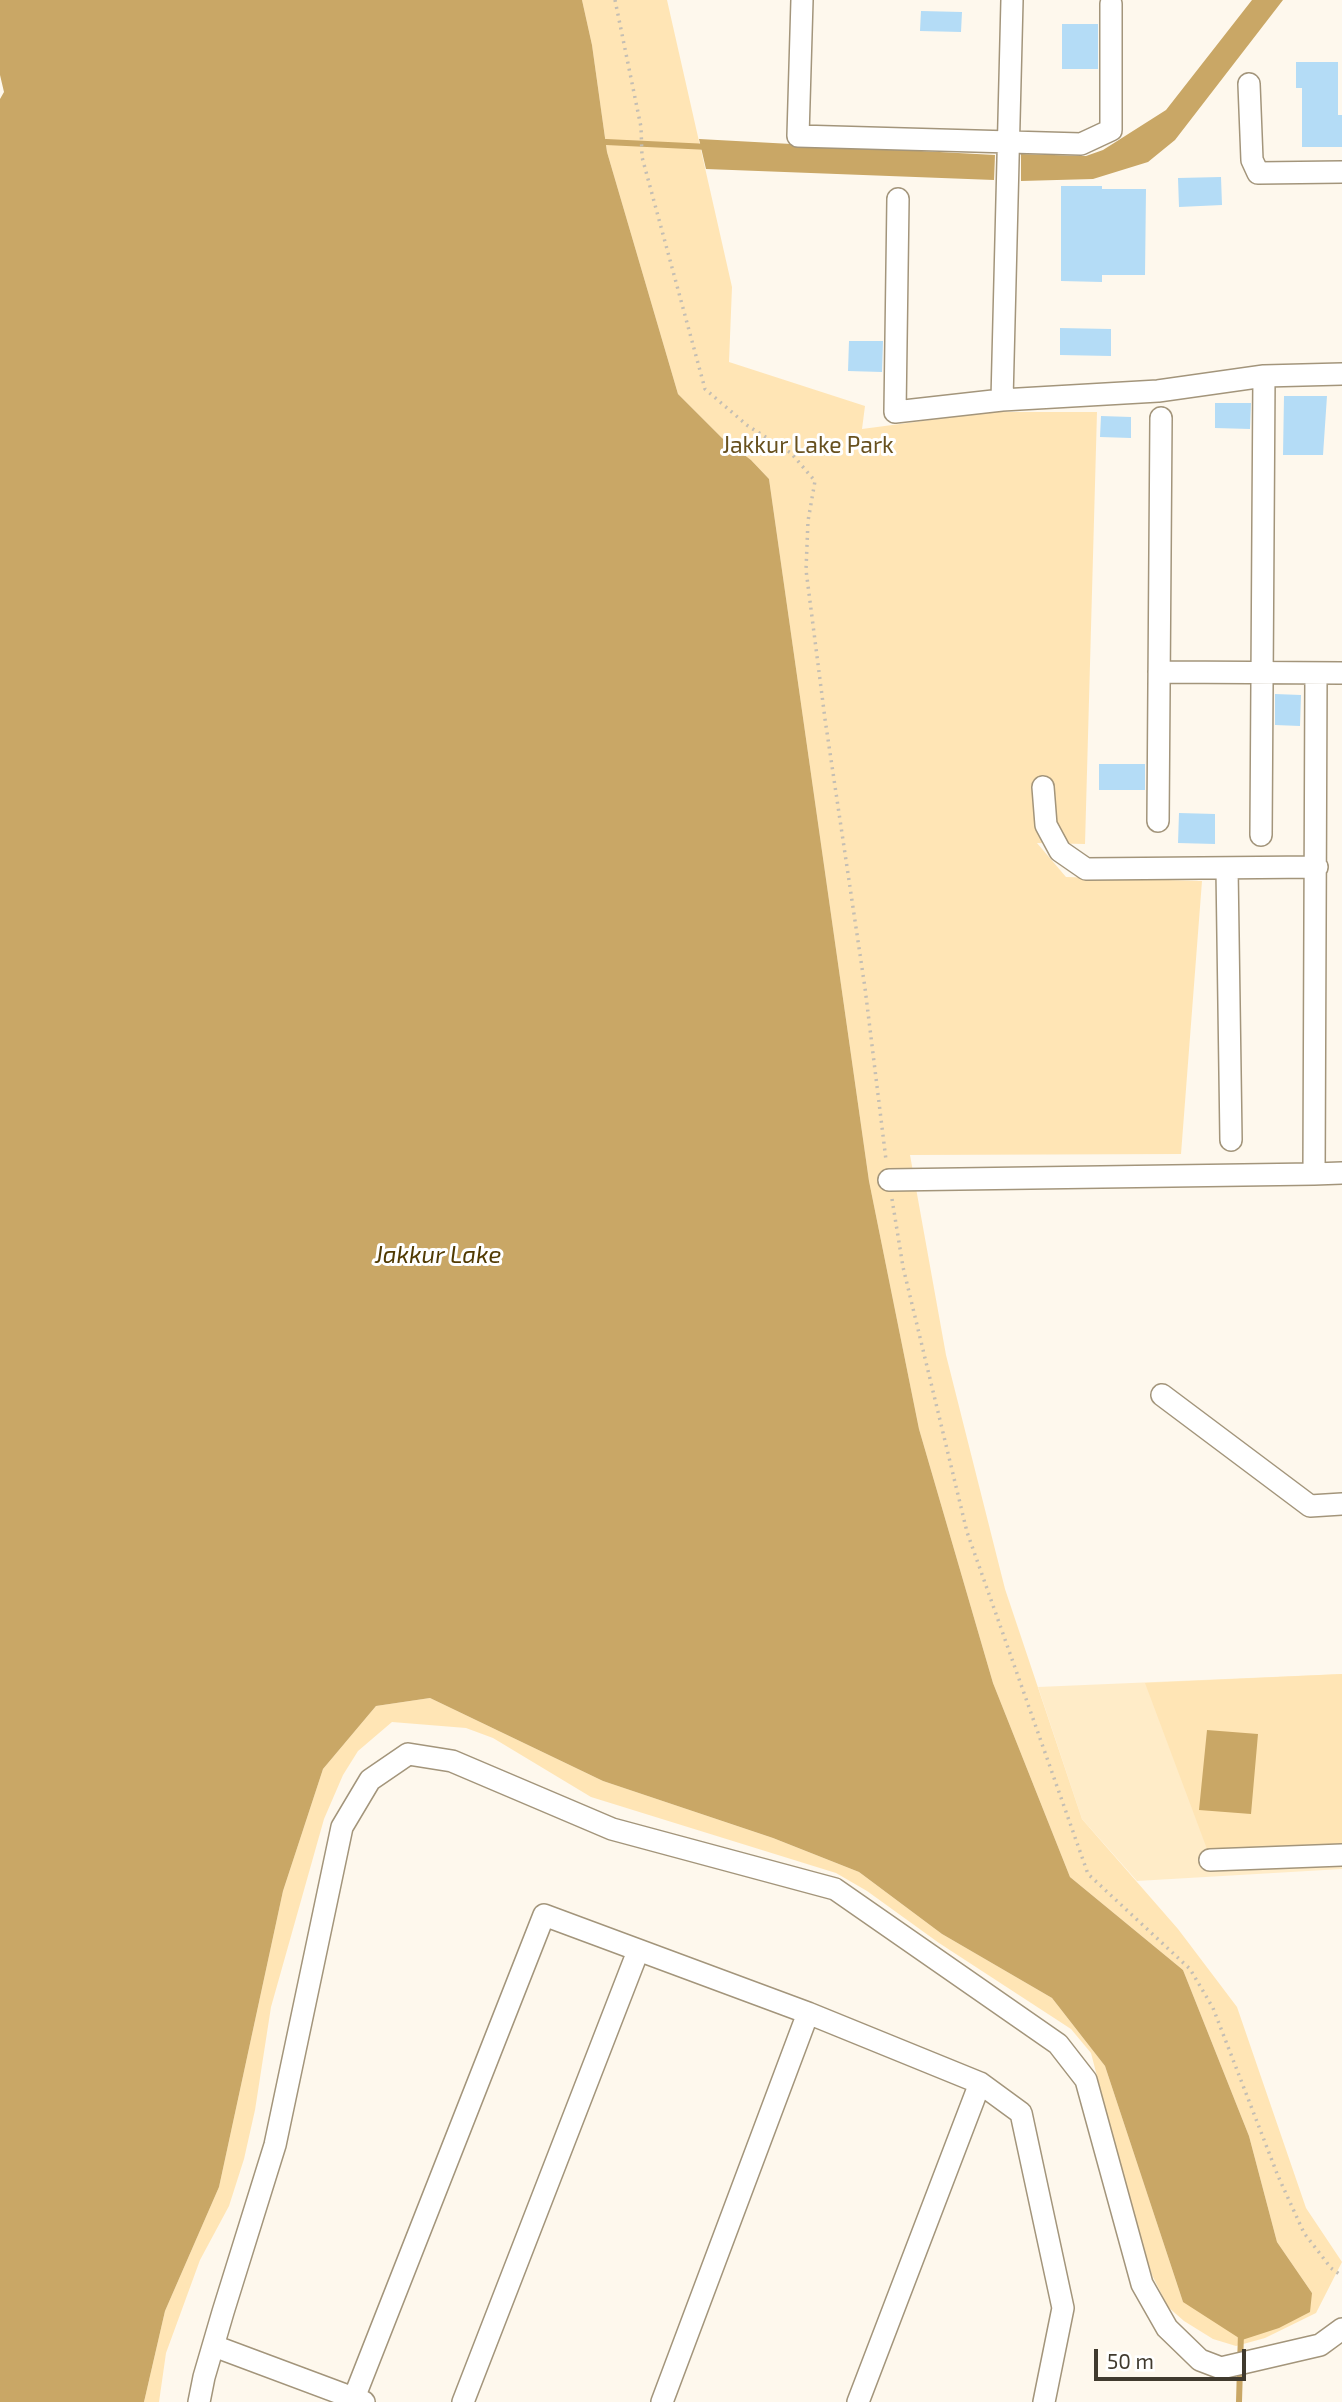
<!DOCTYPE html>
<html>
<head>
<meta charset="utf-8">
<style>
	body { margin:0 }
	#map { position:relative; width:1342px; height:2402px; overflow:hidden; background:#fef8ed; font-family:"Exo 2",sans-serif }
	canvas { display:block }
	.scale { position:absolute; left:1094px; top:2349px; width:152px; height:32px; box-sizing:border-box; border:4px solid #403a2e; border-top:0; padding-left:9px; font-size:21px; line-height:24px; white-space:nowrap; color:#403a2e; -webkit-text-stroke:5px #fff; paint-order:stroke }
</style>
</head>
<body>
<div id="map">
<canvas width="1342" height="2402"></canvas>
<div class="scale">50 m</div>
</div>
<script>
const c = document.querySelector('canvas').getContext('2d');
c.lineJoin = 'round';
function fill(path, color) { c.fillStyle = color; c.fill(path, 'evenodd'); }
const shape = rows => new Path2D(rows.map(r => 'M' + r).join(''));
function strokePath(path, color, width, dash) { c.strokeStyle = color; c.lineWidth = width; c.lineCap = dash ? 'butt' : 'round'; c.setLineDash(dash || []); c.stroke(path); }
function write(font, color, halo, rows, align = 'center') {
  c.font = font + ' "Exo 2",sans-serif'; c.lineWidth = 6; c.setLineDash([]); c.textBaseline = 'middle'; c.strokeStyle = halo; c.fillStyle = color; for (const [text, x, y, turn = 0] of rows) {
    c.save(); c.translate(x, y); c.rotate((+turn || 0) * Math.PI / 180); c.textAlign = isNaN(turn) ? turn : align; if (halo) c.strokeText(text, 0, 0); c.fillText(text, 0, 0); c.restore();
  }
}
fill(shape([
	[1342,1674,1342,1869,1137,1881,1082,1819,1038,1687]
]), '#ffecc8');
fill(shape([
	[582,0,667,0,732,287,729,362,865,406,862,429,991,412,1097,412,1085,844,1037,843,1066,877,1202,881,1181,1154,910,1155,946,1355,1005,1589,1082,1819,1178,1929,1237,2007,1306,2208,1342,2262,1316,2313,1265,2338,1236,2346,1213,2339,1184,2321,1168,2307,1152,2275,1133,2215,1091,2053,1071,2029,939,1943,867,1891,836,1873,591,1797,493,1738,466,1728,392,1722,358,1751,343,1775,324,1819,271,2007,255,2110,244,2159,229,2206,200,2260,166,2353,159,2402,144,2402,165,2311,219,2187,283,1891,323,1769,376,1706,430,1698,603,1781,773,1838,859,1872,942,1934,1052,1998,1105,2066,1183,2302,1312,2293,1277,2242,1249,2136,1183,1970,1070,1877,993,1683,919,1429,869,1181,769,479,751,460,722,438,678,394,607,152,592,45],
	[1342,1674,1342,1849,1207,1849,1145,1683]
]), '#ffe5b5');
fill(shape([
	[0,0,582,0,592,45,607,152,678,394,722,438,751,460,769,479,869,1181,919,1429,993,1683,1070,1877,1183,1970,1249,2136,1277,2242,1312,2293,1310,2312,1279,2328,1242,2340,1183,2302,1105,2066,1052,1998,942,1934,859,1872,773,1838,603,1781,430,1698,376,1706,323,1769,283,1891,219,2187,165,2311,144,2402,0,2402,0,99,4,92,0,75],
	[1252,0,1283,0,1175,140,1148,162,1093,179,1021,181,1021,154,1086,156,1103,150,1166,110],
	[699,139,995,155,994,180,706,169],
	[1207,1730,1258,1734,1251,1814,1199,1810]
]), '#c9a766');
strokePath(shape([
	[606,142,709,147],
	[1239,2402,1241,2332]
]), '#c9a766', 6);
fill(shape([
	[921,11,962,12,961,32,920,31],
	[1062,24,1098,24,1098,69,1062,69],
	[1296,62,1338,62,1338,115,1342,115,1342,147,1302,147,1302,88,1296,88],
	[1221,177,1222,205,1179,207,1178,178],
	[1061,186,1102,186,1102,189,1146,189,1145,275,1102,275,1102,282,1061,281],
	[1060,328,1111,329,1111,356,1060,355],
	[849,341,883,341,882,372,848,371],
	[1284,396,1327,396,1323,455,1283,455],
	[1215,403,1251,403,1250,429,1215,428],
	[1101,416,1131,417,1131,438,1100,437],
	[1275,694,1301,695,1300,726,1275,725],
	[1099,764,1145,764,1145,790,1099,790],
	[1179,813,1215,814,1215,844,1178,843]
]), '#b4dcf6');
const minor = shape([
	[802,0,798,136,1081,144,1111,130,1111,4],
	[1249,84,1252,160,1258,173,1342,172],
	[898,199,895,412,1002,400,1158,391,1264,376,1342,374],
	[1002,400,1012,0],
	[1159,672,1342,673],
	[1316,673,1314,1174,1342,1173],
	[1043,787,1046,825,1060,851,1086,869,1317,867],
	[1158,821,1161,418],
	[1261,835,1264,376],
	[1227,868,1231,1140],
	[889,1180,1314,1174],
	[1162,1395,1310,1506,1342,1504],
	[1210,1860,1342,1855],
	[214,2346,364,2402],
	[354,2398,544,1915,808,2013,980,2083,1021,2113,1063,2308,1044,2402],
	[199,2402,204,2377,223,2312,275,2145,342,1827,370,1780,408,1754,452,1761,612,1829,835,1889,1058,2044,1086,2080,1142,2284,1167,2328,1200,2360,1221,2368,1320,2345,1342,2329],
	[463,2402,638,1951],
	[662,2402,808,2013],
	[858,2402,980,2083]
]);
strokePath(minor, '#a3957b', 24);
strokePath(shape([
	[615,0,641,127,642,157,705,389,748,426,791,453,815,481,808,521,806,570,825,719,865,988,886,1160],
	[892,1199,903,1267,967,1532,1088,1874,1190,1969,1213,2008,1278,2176,1304,2233,1331,2268,1342,2276]
]), '#c4beb3', 3.5, [2, 5]);
strokePath(minor, '#fff', 21);
write('23px', '#68511f', '#fff', [
	["Jakkur Lake Park",808,445]
]);
write('italic 24px', '#513a02', '#fff', [
	["Jakkur Lake",438,1255]
]);
</script>
</body>
</html>
